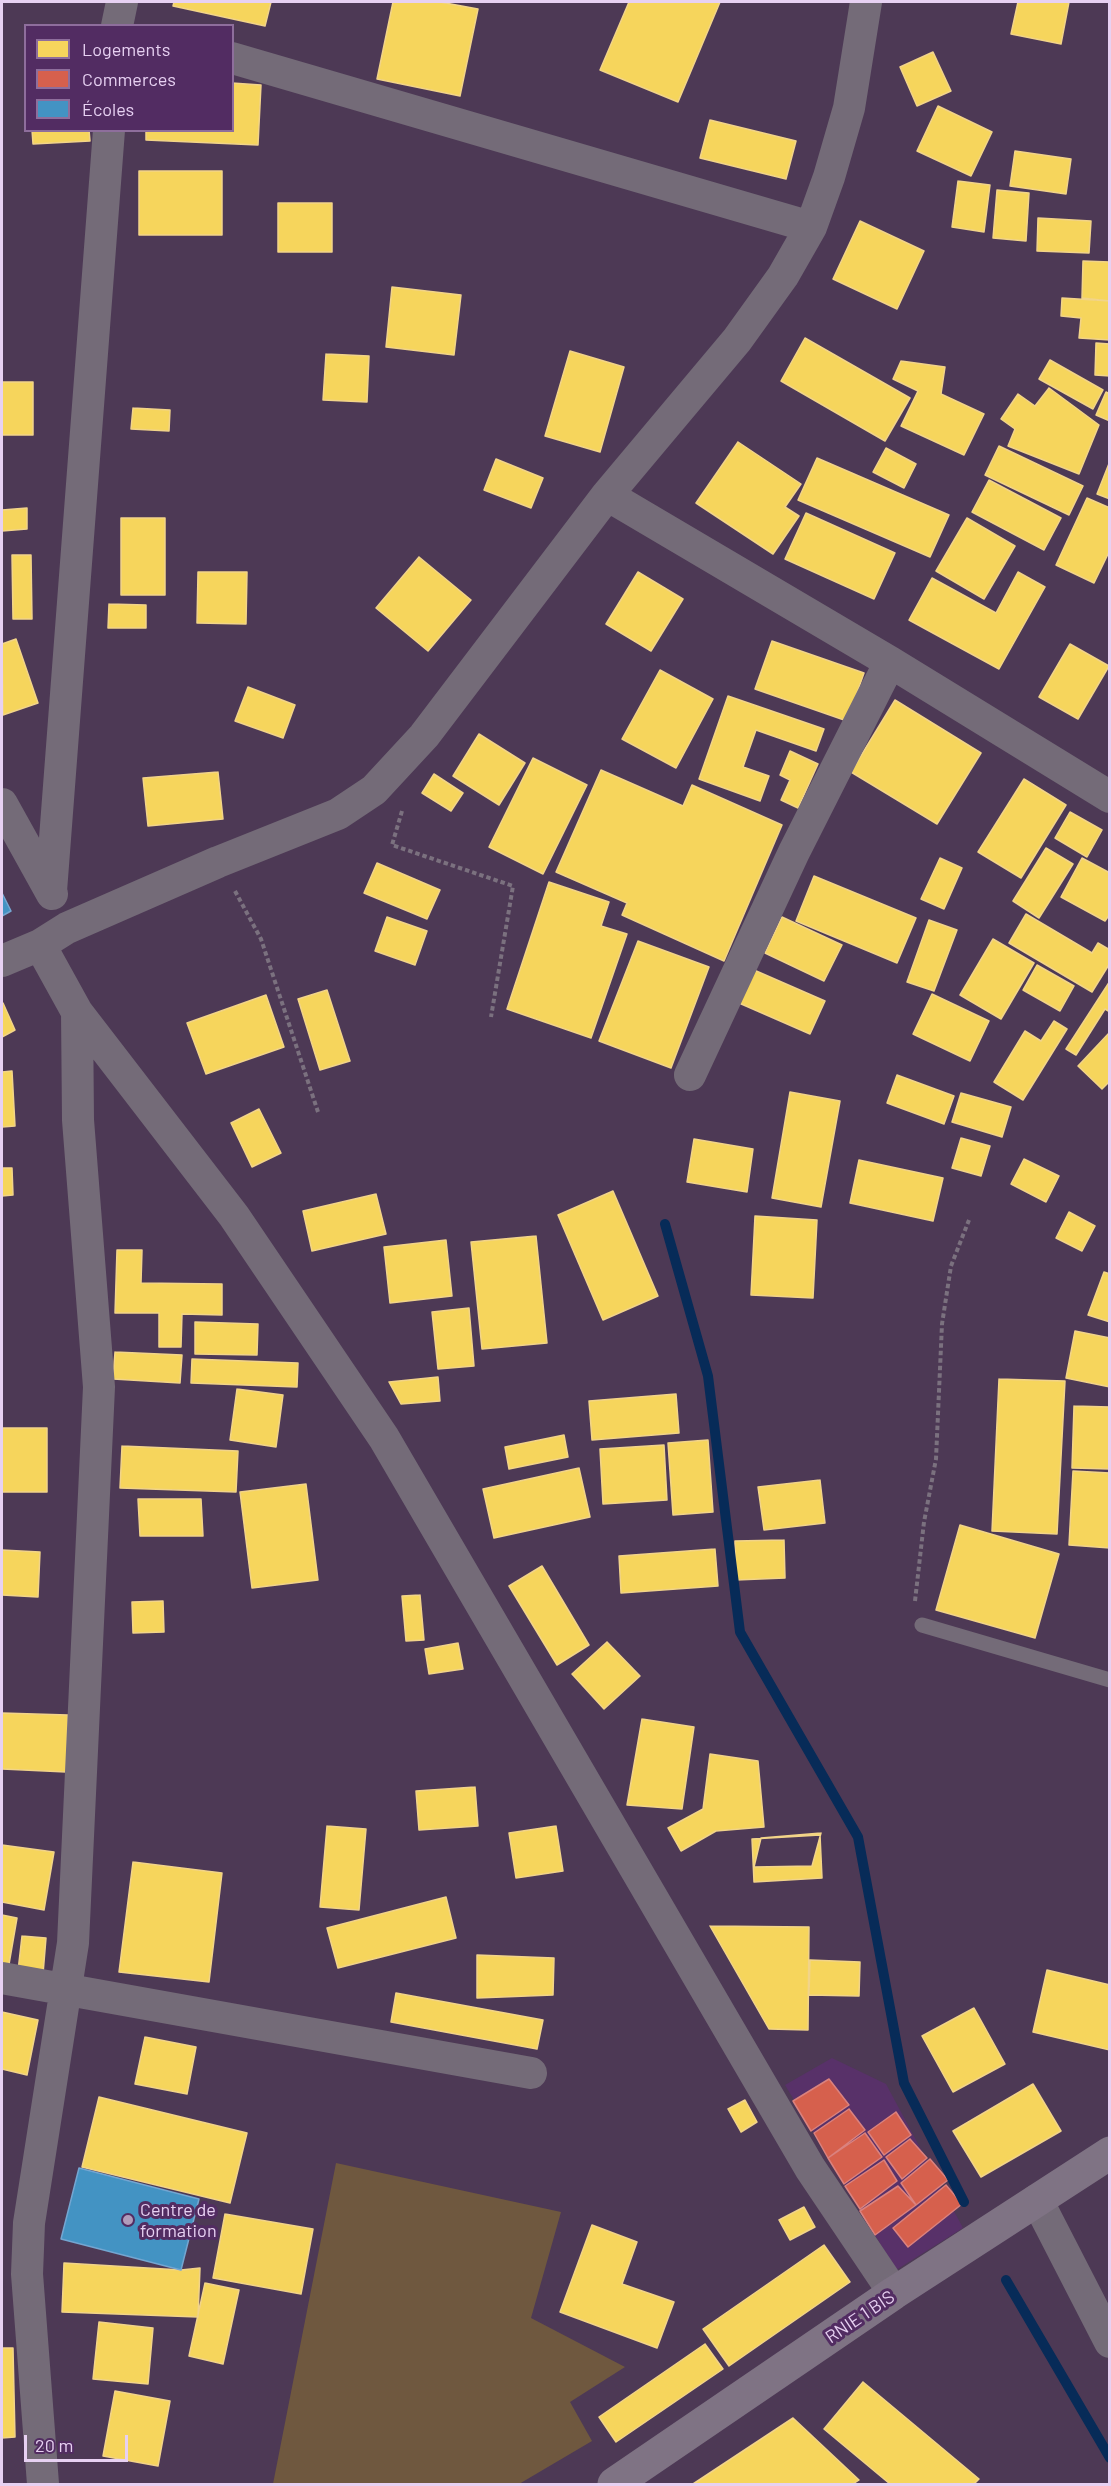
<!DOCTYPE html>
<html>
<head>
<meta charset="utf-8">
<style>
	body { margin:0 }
	#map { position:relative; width:1111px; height:2486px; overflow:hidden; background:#4d3955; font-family:Barlow,sans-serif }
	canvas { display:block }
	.frame { position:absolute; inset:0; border:3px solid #e7d1f2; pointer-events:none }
	.legend { position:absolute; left:24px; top:24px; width:210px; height:108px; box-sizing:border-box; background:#522c62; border:2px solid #8e6e9c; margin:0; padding:8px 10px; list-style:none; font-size:18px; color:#e7d1f2 }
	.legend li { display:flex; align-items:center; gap:12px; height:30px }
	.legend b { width:30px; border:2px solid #8e6e9c }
	.scale { position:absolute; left:24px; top:2435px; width:104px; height:27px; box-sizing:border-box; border:3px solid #e7d1f2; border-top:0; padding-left:8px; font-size:18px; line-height:21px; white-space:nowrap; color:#e7d1f2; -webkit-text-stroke:4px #522c62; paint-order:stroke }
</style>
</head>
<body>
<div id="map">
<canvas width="1111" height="2486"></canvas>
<div class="frame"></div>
<ul class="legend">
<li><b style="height:16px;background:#f6d55c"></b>Logements</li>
<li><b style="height:16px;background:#d6604d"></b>Commerces</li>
<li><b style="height:16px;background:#4393c3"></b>Écoles</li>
</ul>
<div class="scale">20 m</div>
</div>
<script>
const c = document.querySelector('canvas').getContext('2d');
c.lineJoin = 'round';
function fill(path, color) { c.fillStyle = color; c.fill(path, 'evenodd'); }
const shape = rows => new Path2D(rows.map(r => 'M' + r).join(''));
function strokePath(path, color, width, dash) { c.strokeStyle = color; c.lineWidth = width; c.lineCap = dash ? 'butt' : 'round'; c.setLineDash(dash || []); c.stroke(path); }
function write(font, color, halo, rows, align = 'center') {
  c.font = font + ' Barlow,sans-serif'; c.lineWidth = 6; c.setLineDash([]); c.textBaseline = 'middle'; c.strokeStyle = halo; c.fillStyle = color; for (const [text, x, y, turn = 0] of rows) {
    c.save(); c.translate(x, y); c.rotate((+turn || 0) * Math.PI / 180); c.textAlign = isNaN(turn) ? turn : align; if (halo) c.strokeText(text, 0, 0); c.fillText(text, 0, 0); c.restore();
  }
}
fill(shape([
	[832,2058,886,2084,963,2228,896,2270,785,2085]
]), '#583169');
fill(shape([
	[336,2163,561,2212,531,2318,625,2367,570,2402,592,2441,519,2484,273,2484]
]), '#6f583f');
const homes = shape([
	[174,2,271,2,265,26,173,6,174,2],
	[393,2,440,2,478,9,460,96,377,79,393,2],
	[629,2,720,2,678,102,600,70,629,2],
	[1018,2,1069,2,1061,44,1011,34,1018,2],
	[933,52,951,91,917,106,900,67,933,52],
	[232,83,261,85,258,145,146,140,146,130,232,130,232,83],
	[938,106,992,132,971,176,917,151,938,106],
	[710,120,796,141,786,179,700,158,710,120],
	[32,130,89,130,90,141,33,144,32,130],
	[1015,151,1071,159,1066,194,1010,186,1015,151],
	[139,171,222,171,222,235,139,235,139,171],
	[958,181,990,185,984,232,952,227,958,181],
	[997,190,1029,193,1026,241,993,238,997,190],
	[278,203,332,203,332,252,278,252,278,203],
	[1038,218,1091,221,1089,253,1037,251,1038,218],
	[860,221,924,251,897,309,833,279,860,221],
	[1083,261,1110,262,1110,301,1082,298,1083,261],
	[392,287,461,295,454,355,386,347,392,287],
	[1062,298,1110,301,1110,340,1079,338,1081,318,1061,316,1062,298],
	[805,338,910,398,885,441,781,381,805,338],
	[1096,343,1110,344,1110,376,1095,375,1096,343],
	[570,351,624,367,600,452,545,436,570,351],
	[326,354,369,356,367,402,323,400,326,354],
	[1050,360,1103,390,1093,409,1039,379,1050,360],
	[901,361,945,367,941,394,984,414,964,455,901,426,918,391,893,379,901,361],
	[2,382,33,382,33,435,2,435,2,382],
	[1049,388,1099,425,1079,474,1008,446,1015,429,1001,419,1018,394,1035,406,1049,388],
	[1106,392,1110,394,1110,421,1096,415,1106,392],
	[133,408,170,410,169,431,131,429,133,408],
	[738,442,801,484,785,507,799,516,773,554,696,503,738,442],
	[999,446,1083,486,1069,515,985,475,999,446],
	[886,448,916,464,904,488,873,472,886,448],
	[817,458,949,515,930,557,798,500,817,458],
	[496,459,543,478,531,508,484,490,496,459],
	[1110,461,1110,499,1097,494,1110,461],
	[989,480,1061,518,1044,550,972,512,989,480],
	[1087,498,1110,508,1110,550,1094,583,1056,565,1087,498],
	[27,508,27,529,2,531,2,510,27,508],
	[806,513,895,553,874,599,785,559,806,513],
	[121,518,165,518,165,595,121,595,121,518],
	[967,518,1015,546,984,599,936,571,967,518],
	[12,555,31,555,32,619,13,619,12,555],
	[419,557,471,600,428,651,376,608,419,557],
	[198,572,247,572,246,624,197,623,198,572],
	[638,572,683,599,651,651,606,624,638,572],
	[1018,572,1045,587,999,669,909,620,932,578,996,613,1018,572],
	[109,604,146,605,146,628,108,628,109,604],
	[16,639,38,703,3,715,2,644,16,639],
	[772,641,864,673,847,721,755,689,772,641],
	[1070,644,1109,666,1078,719,1039,697,1070,644],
	[660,670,713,699,676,768,622,739,660,670],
	[248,687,295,705,283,738,235,721,248,687],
	[728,696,824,729,816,751,756,730,743,767,769,776,760,801,699,779,728,696],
	[895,700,981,753,937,824,851,772,895,700],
	[479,734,525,763,499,805,453,776,479,734],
	[790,751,818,764,798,808,781,800,790,780,780,775,790,751],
	[533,758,587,785,543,874,489,847,533,758],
	[601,770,683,806,692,785,782,825,724,961,622,915,627,903,556,872,601,770],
	[218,772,223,819,148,826,143,778,218,772],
	[434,774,463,793,451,811,422,793,434,774],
	[1024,779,1066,805,1021,878,978,852,1024,779],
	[1070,812,1102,830,1087,857,1055,838,1070,812],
	[1046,848,1073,864,1039,918,1013,901,1046,848],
	[940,858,962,868,944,909,921,899,940,858],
	[1082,858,1110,873,1110,914,1105,921,1061,897,1082,858],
	[377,863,440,890,427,919,364,893,377,863],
	[814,876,916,918,897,963,796,921,814,876],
	[549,882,609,902,601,926,627,934,591,1038,507,1009,549,882],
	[1026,914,1092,953,1098,943,1110,950,1110,963,1092,992,1009,943,1026,914],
	[387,917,427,931,415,965,375,951,387,917],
	[782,917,842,945,824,981,765,953,782,917],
	[929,920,957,930,934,991,907,982,929,920],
	[993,939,1034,963,1001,1019,960,995,993,939],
	[638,941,709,967,671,1068,599,1041,638,941],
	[1037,965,1074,986,1060,1011,1023,990,1037,965],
	[754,970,825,1001,810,1034,739,1003,754,970],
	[1110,981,1110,1012,1105,1009,1076,1055,1066,1049,1110,981],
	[327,990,350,1061,320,1070,298,999,327,990],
	[932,994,989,1021,970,1061,913,1034,932,994],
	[266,995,284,1047,206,1074,187,1023,266,995],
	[3,1003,15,1030,2,1037,2,1004,3,1003],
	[1054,1021,1067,1029,1023,1100,994,1082,1025,1031,1041,1041,1054,1021],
	[1110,1032,1110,1081,1102,1089,1078,1066,1110,1032],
	[12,1071,15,1126,2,1127,2,1072,12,1071],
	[897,1075,954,1096,944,1124,887,1103,897,1075],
	[790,1092,840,1101,821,1207,772,1198,790,1092],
	[961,1093,1011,1107,1002,1137,952,1122,961,1093],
	[259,1109,281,1153,252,1167,231,1123,259,1109],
	[961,1138,990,1146,981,1176,952,1168,961,1138],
	[694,1139,753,1149,747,1192,687,1182,694,1139],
	[1024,1159,1059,1176,1046,1202,1011,1184,1024,1159],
	[859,1160,943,1178,933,1221,850,1203,859,1160],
	[2,1168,12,1168,13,1195,2,1196,2,1168],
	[613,1191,658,1296,603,1320,558,1215,613,1191],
	[376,1194,386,1234,312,1251,303,1211,376,1194],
	[1069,1212,1095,1226,1082,1251,1056,1238,1069,1212],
	[755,1216,817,1220,813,1298,751,1295,755,1216],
	[536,1236,547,1343,482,1349,471,1242,536,1236],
	[446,1240,452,1296,390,1303,384,1247,446,1240],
	[117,1250,142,1250,141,1283,222,1284,222,1315,182,1314,181,1347,159,1347,159,1313,115,1313,117,1250],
	[1104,1272,1110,1274,1110,1322,1088,1315,1104,1272],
	[469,1308,474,1366,438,1369,432,1312,469,1308],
	[195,1322,258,1324,257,1355,195,1354,195,1322],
	[1075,1331,1110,1338,1110,1387,1066,1378,1075,1331],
	[115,1352,182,1355,180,1383,113,1379,115,1352],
	[192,1359,298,1363,297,1387,191,1383,192,1359],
	[438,1377,440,1401,401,1404,389,1382,438,1377],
	[999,1379,1065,1381,1057,1534,992,1531,999,1379],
	[237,1389,283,1395,276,1447,230,1440,237,1389],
	[676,1394,679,1433,592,1440,589,1401,676,1394],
	[1074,1406,1110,1407,1110,1469,1072,1468,1074,1406],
	[2,1428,47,1428,47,1492,2,1492,2,1428],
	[564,1435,568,1457,509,1469,505,1447,564,1435],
	[708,1440,713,1512,673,1515,668,1443,708,1440],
	[664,1445,667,1500,603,1504,600,1449,664,1445],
	[122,1446,238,1451,236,1492,120,1488,122,1446],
	[579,1468,590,1517,494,1538,483,1489,579,1468],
	[1073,1471,1110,1473,1110,1548,1069,1545,1073,1471],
	[820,1480,825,1523,764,1530,758,1487,820,1480],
	[306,1484,318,1580,252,1588,240,1492,306,1484],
	[138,1499,201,1499,203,1536,140,1536,138,1499],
	[960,1525,1059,1554,1035,1638,936,1610,960,1525],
	[784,1540,785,1578,736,1580,735,1541,784,1540],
	[715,1549,718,1586,621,1593,619,1556,715,1549],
	[2,1550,40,1552,38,1597,2,1595,2,1550],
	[542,1566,589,1645,557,1665,509,1586,542,1566],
	[420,1595,424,1640,406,1641,402,1596,420,1595],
	[163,1601,164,1632,133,1633,132,1602,163,1601],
	[607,1642,640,1676,604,1709,572,1674,607,1642],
	[458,1643,463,1669,429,1674,425,1649,458,1643],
	[2,1713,68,1715,66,1772,2,1769,2,1713],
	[642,1719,694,1727,682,1809,627,1805,642,1719],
	[710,1754,758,1761,764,1827,716,1831,681,1851,668,1828,703,1809,710,1754],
	[475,1787,478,1826,419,1830,416,1791,475,1787],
	[327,1826,366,1829,359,1910,320,1907,327,1826],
	[556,1826,563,1871,516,1878,509,1833,556,1826],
	[821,1833,812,1866,754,1867,761,1838,821,1833],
	[820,1835,822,1878,754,1882,752,1839,820,1835],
	[2,1845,54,1852,44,1910,2,1902,2,1845],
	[133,1862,222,1873,209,1982,119,1972,133,1862],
	[446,1897,456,1938,338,1968,327,1928,446,1897],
	[2,1915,17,1918,8,1970,2,1968,2,1915],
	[710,1926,809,1927,808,2030,769,2029,710,1926],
	[22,1936,46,1938,43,1974,18,1971,22,1936],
	[477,1955,554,1958,553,1995,477,1998,477,1955],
	[810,1960,860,1962,859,1996,809,1995,810,1960],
	[1047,1970,1110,1985,1110,2050,1033,2032,1047,1970],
	[396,1993,543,2020,537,2049,391,2022,396,1993],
	[974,2008,1005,2064,953,2092,922,2036,974,2008],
	[2,2012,38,2020,27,2075,2,2069,2,2012],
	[145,2037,196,2047,187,2094,135,2084,145,2037],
	[1033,2084,1061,2131,981,2177,953,2131,1033,2084],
	[99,2097,247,2133,230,2203,82,2167,99,2097],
	[745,2100,757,2122,741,2132,728,2109,745,2100],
	[804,2207,815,2227,790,2240,779,2220,804,2207],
	[225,2214,313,2229,301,2294,213,2278,225,2214],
	[592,2225,637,2242,622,2284,674,2302,657,2348,560,2312,592,2225],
	[824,2245,850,2282,729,2366,703,2329,824,2245],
	[64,2263,181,2270,200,2268,198,2317,62,2312,64,2263],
	[205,2283,239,2290,223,2364,189,2356,205,2283],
	[99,2322,153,2328,148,2384,93,2379,99,2322],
	[705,2344,723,2369,616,2442,599,2417,705,2344],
	[2,2348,13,2348,15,2437,2,2438,2,2348],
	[863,2382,979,2479,974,2484,890,2484,824,2429,863,2382],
	[115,2391,170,2401,158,2466,103,2456,115,2391],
	[793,2418,859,2480,853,2484,693,2484,793,2418]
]);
fill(homes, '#f6d55c');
strokePath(homes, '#f2d489', 1.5);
const shops = shape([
	[829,2079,849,2105,811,2131,793,2101,829,2079],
	[849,2109,865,2130,828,2158,814,2133,849,2109],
	[896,2112,911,2135,884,2155,868,2132,896,2112],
	[865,2133,882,2157,844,2184,828,2158,865,2133],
	[910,2139,927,2158,902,2179,886,2157,910,2139],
	[930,2159,948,2180,916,2205,901,2183,930,2159],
	[884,2160,897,2181,860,2209,845,2186,884,2160],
	[946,2185,962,2204,908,2247,893,2228,946,2185],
	[898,2186,916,2205,875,2235,860,2211,898,2186]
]);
fill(shops, '#d6604d');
strokePath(shops, '#db827e', 1.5);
const schools = shape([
	[2,893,11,911,2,916,2,893],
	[79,2168,199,2199,181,2270,61,2239,79,2168]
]);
fill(schools, '#4393c3');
strokePath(schools, '#74a6d1', 1.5);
strokePath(shape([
	[665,1224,708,1376,740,1632,858,1837,904,2083,964,2202],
	[1006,2280,1110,2458]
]), '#072b58', 10);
strokePath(shape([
	[402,811,392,845,513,886,491,1017],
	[235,891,261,939,318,1112],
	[915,1601,924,1522,936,1459,942,1324,951,1266,969,1220]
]), '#7b717f', 4, [4.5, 3]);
strokePath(shape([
	[922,1625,1110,1680]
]), '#746b78', 15);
strokePath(shape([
	[117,26,122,2],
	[232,58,811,227],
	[607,495,890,662,1110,797],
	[2,804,52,894],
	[51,891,109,130],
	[40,945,77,1012,78,1120,99,1387,73,1943,29,2223,27,2274,43,2484],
	[2,961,40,945,67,928,218,862,338,814,374,790,424,736,607,495,737,340,783,276,811,227,829,177,849,108,866,2],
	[77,1012,234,1216,384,1438,810,2168,894,2293],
	[690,1075,794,852,890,662],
	[2,1978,531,2073],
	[1037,2200,1110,2342]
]), '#746b78', 32);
strokePath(shape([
	[614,2484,894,2293,1110,2153]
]), '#7f7384', 33);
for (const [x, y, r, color] of [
	[128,2220,6,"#b19cbb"]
]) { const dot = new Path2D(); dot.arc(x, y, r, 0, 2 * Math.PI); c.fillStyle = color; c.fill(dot); strokePath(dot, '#522c62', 2); }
write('18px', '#e7d1f2', '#522c62', [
	["Centre de",140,2210],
	["formation",140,2231]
], 'left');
write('18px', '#e7d1f2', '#522c62', [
	["RNIE 1 BIS",860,2317,-34]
]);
</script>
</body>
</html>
